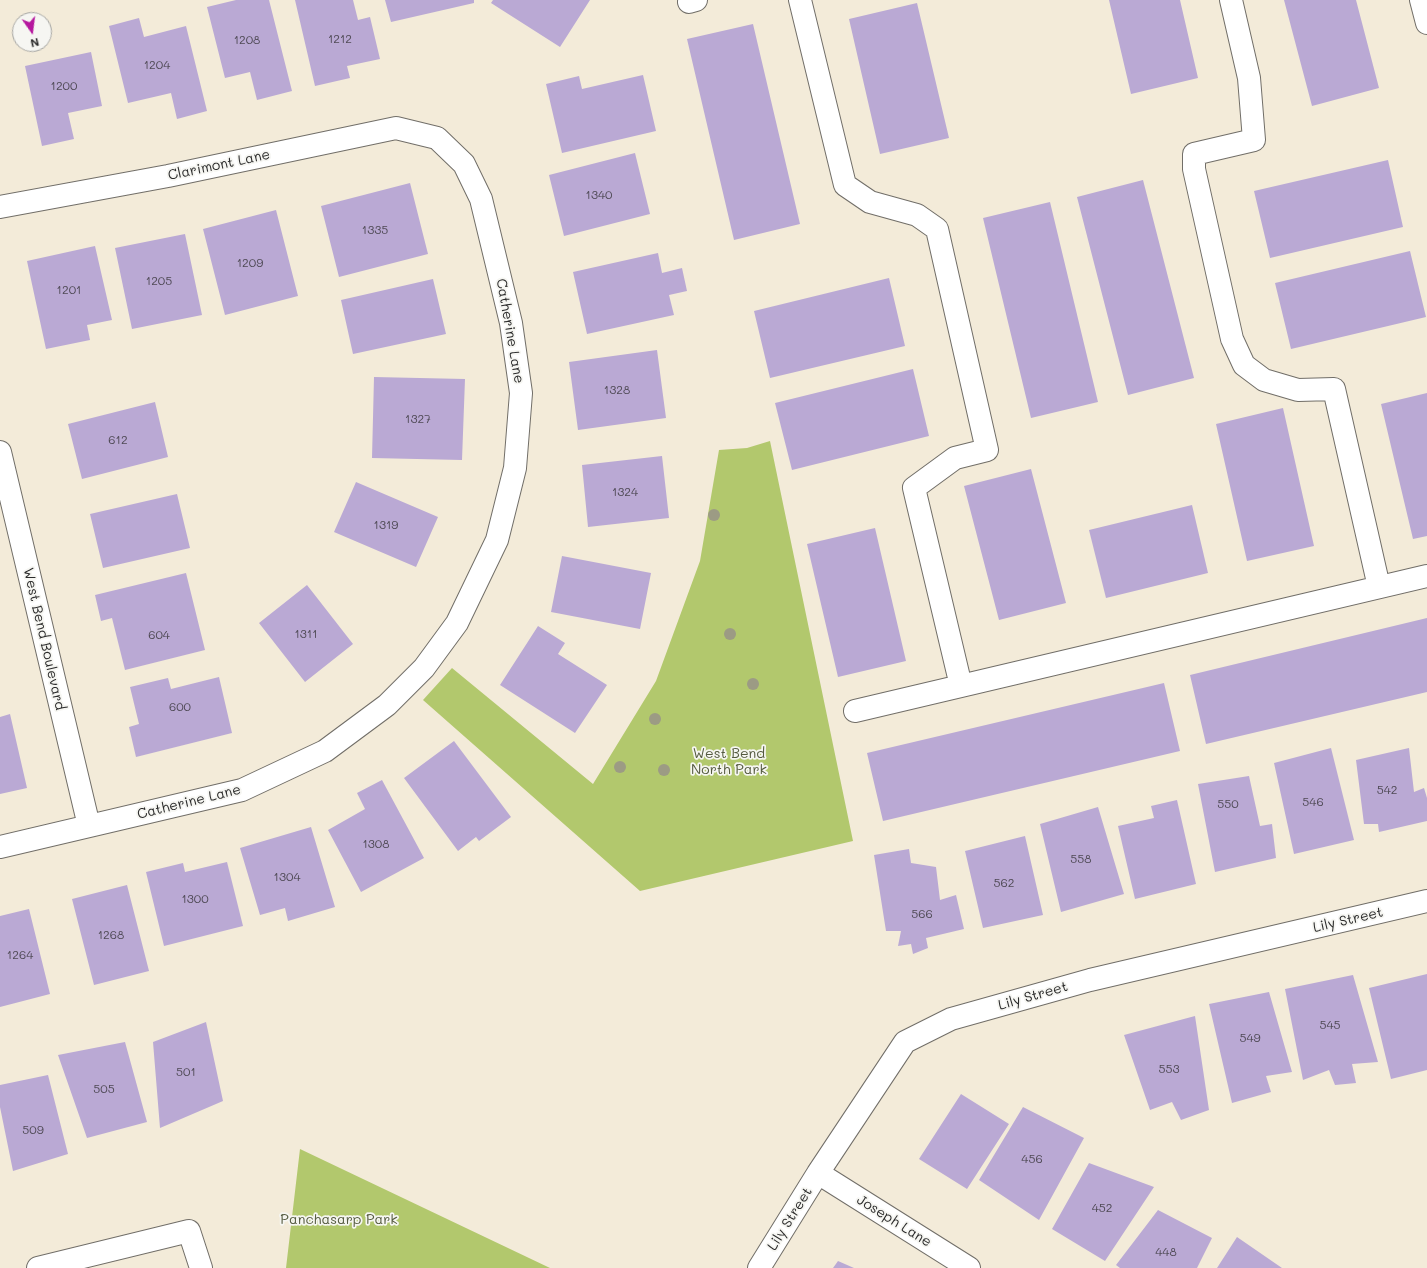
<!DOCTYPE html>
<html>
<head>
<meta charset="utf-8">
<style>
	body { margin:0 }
	#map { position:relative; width:1427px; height:1268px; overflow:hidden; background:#f3ebd9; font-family:Mali,sans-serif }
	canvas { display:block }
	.north { position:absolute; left:12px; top:12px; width:40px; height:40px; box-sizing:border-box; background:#f6f6f2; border:1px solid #a5a5a2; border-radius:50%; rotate:166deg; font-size:11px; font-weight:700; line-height:16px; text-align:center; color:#2b2b2b }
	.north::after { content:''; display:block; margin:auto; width:14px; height:18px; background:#b5179e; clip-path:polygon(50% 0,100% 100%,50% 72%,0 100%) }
</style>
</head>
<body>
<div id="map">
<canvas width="1427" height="1268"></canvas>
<div class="north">N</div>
</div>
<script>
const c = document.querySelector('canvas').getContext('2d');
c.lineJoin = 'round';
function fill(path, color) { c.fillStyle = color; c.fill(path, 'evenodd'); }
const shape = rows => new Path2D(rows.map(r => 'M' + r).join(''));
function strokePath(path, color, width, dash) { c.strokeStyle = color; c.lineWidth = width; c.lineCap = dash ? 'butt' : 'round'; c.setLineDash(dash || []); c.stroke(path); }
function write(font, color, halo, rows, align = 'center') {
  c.font = font + ' Mali,sans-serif'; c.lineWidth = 3.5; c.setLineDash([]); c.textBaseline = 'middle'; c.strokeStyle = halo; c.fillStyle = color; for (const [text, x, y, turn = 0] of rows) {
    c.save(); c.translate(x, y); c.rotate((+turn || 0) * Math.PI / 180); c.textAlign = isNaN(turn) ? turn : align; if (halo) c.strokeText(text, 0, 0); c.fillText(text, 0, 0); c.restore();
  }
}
fill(shape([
	[770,441,853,841,640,891,423,700,452,668,593,784,656,681,700,561,719,450,747,448],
	[300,1149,550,1268,286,1268]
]), '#b2c86d');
fill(shape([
	[236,0,269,0,292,91,257,100,250,72,225,78,207,7],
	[295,0,353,0,358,20,370,17,380,59,347,66,350,78,315,86],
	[385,0,474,0,474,3,391,22],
	[493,0,590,0,560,47,491,3],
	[1109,0,1180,0,1198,78,1131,94],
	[1284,0,1356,0,1379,88,1312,106],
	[917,3,949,138,880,154,849,19],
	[139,18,144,37,186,26,207,111,177,119,171,93,128,103,109,26],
	[753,24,800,224,734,240,687,39],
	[91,52,102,106,68,113,74,139,42,146,25,66],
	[643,75,656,131,562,153,546,84,579,76,582,89],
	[635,153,650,214,564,236,549,175],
	[1388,160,1403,227,1270,258,1254,191],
	[1143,180,1194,378,1128,395,1077,197],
	[410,183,428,254,339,277,321,206],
	[1050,202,1098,402,1031,418,983,218],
	[276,210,298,296,225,315,203,229],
	[185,234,202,315,132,329,115,248],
	[95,246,112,320,87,325,90,340,46,349,27,261],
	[1410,251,1426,317,1291,349,1275,283],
	[658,253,662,273,682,268,687,291,669,295,674,315,587,334,573,272],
	[889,278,905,346,770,378,754,311],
	[433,279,446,334,353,354,341,300],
	[657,350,666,418,578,430,569,362],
	[913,369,929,436,792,470,775,403],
	[374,377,465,379,462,460,372,458],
	[1427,393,1427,536,1413,539,1381,404],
	[155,402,168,457,82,479,68,424],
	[1283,408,1314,546,1247,561,1216,424],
	[662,456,669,518,588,527,582,465],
	[1031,469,1066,603,999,620,964,486],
	[356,482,438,517,416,567,334,532],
	[177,494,190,548,103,568,90,514],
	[1192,505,1208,573,1106,598,1089,530],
	[875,528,906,661,838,677,807,544],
	[562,556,651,573,640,629,551,612],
	[186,573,205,650,125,670,112,618,101,621,95,595],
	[307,585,353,644,305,682,259,623],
	[1427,618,1427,692,1206,744,1190,675],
	[538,626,565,643,558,654,607,685,575,733,500,685],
	[219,677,232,733,136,757,129,727,139,724,130,687,168,678,171,689],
	[1164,683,1180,751,883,821,867,753],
	[10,714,27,788,0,794,0,717],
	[454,741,511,817,479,841,476,837,458,851,404,778],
	[1331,748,1354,840,1294,854,1274,763],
	[1409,748,1414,792,1424,788,1427,798,1427,821,1379,832,1378,824,1364,824,1356,760],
	[1249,776,1260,826,1272,824,1276,858,1215,872,1198,784],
	[382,780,424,858,361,892,328,830,365,809,357,793],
	[1177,800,1196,884,1135,899,1118,826,1154,818,1151,806],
	[1098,807,1124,894,1061,912,1040,824],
	[311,827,335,907,288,921,285,908,260,915,240,848],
	[1025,836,1043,915,983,928,965,851],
	[909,849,911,863,936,867,940,900,956,895,964,929,926,938,928,948,913,954,911,944,898,946,901,931,886,931,874,855],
	[227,862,243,926,164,946,146,872,183,863,185,872],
	[127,885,149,971,94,985,72,899],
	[29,909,50,994,0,1007,0,916],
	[1427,974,1427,1070,1391,1079,1369,988],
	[1353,975,1378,1062,1352,1064,1356,1083,1335,1085,1329,1070,1303,1080,1285,989],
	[1269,992,1292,1072,1266,1076,1271,1092,1232,1103,1209,1004],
	[1195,1016,1209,1110,1181,1120,1172,1102,1150,1110,1124,1035],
	[206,1022,223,1101,160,1128,153,1042],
	[125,1042,147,1122,87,1138,58,1055],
	[48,1075,68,1154,13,1171,0,1107,0,1085],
	[961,1094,1009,1124,967,1189,919,1159],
	[1023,1107,1084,1138,1039,1220,979,1180],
	[1089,1163,1154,1187,1105,1261,1052,1229],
	[1158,1210,1212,1238,1197,1268,1120,1268,1116,1265],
	[1237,1237,1282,1268,1217,1268],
	[838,1261,854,1268,833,1268]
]), '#baa9d4');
const minor = shape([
	[800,0,845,185,870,202,917,215,937,229,987,450,955,458,914,488,961,686],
	[1231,0,1249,78,1254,140,1194,154,1194,169,1232,339,1244,365,1264,380,1298,390,1334,389,1379,587],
	[1421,0,1427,23],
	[689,2,696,0],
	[0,207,168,176,396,128,437,138,464,164,481,199,511,323,521,393,515,468,497,540,457,623,424,668,387,705,325,751,242,790,0,847],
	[0,452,89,826],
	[855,711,1427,576],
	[818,1173,969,1268],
	[38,1268,189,1231,201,1268],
	[759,1268,818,1173,905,1042,951,1019,1090,980,1427,901]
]);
strokePath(minor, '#716e68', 24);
strokePath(minor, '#fff', 22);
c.fillStyle = '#9c9b84';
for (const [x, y] of [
	[714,515],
	[730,634],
	[753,684],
	[655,719],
	[620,767],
	[664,770]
]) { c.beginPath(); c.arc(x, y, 6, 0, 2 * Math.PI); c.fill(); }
write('12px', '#4f4a55', null, [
	["1212",340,39],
	["1208",247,40],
	["1204",157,65],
	["1200",64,86],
	["1340",599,195],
	["1335",375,230],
	["1209",250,263],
	["1205",159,281],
	["1201",69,290],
	["1328",617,390],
	["1327",418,419],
	["612",118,440],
	["1324",625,492],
	["1319",386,525],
	["1311",306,634],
	["604",159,635],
	["600",180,707],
	["542",1387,790],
	["546",1313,802],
	["550",1228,804],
	["1308",376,844],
	["558",1081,859],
	["1304",287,877],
	["562",1004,883],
	["1300",195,899],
	["566",922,914],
	["1268",111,935],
	["1264",20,955],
	["545",1330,1025],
	["549",1250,1038],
	["553",1169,1069],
	["501",186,1072],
	["505",104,1089],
	["509",33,1130],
	["456",1032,1159],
	["452",1102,1208],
	["448",1166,1252]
]);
write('14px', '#2b2b2b', '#f6f6f2', [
	["Clarimont Lane",219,165,-12],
	["Catherine Lane",510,331,80],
	["West Bend Boulevard",44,639,77],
	["Catherine Lane",189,802,-14],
	["Lily Street",1348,920,-13],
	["Lily Street",1033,996,-16],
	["Lily Street",790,1219,-58],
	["Joseph Lane",894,1221,32]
]);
write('14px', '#545a3f', '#f6f6f2', [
	["West Bend",729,754],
	["North Park",729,770],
	["Panchasarp Park",339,1220]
]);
</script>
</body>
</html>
